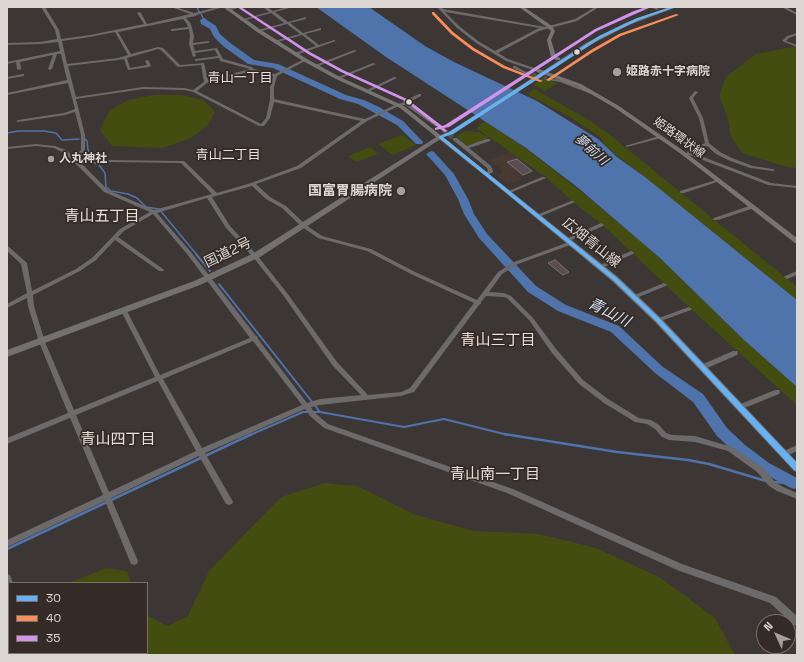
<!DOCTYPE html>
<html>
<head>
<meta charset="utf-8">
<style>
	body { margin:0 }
	#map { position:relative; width:804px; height:662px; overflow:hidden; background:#3c3634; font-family:"Space Grotesk",sans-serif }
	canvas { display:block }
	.frame { position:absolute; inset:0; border:8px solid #ddd7d4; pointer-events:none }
	.legend { position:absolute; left:8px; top:582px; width:140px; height:72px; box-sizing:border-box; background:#342b27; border:1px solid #78706c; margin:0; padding:5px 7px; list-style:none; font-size:12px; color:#ddd7d4 }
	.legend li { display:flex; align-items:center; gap:8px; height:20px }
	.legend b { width:20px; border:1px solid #78706c }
	.north { position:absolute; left:756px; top:614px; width:40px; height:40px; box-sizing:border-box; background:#342b27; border:1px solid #78706c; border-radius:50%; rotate:314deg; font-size:11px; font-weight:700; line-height:16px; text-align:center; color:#ddd7d4 }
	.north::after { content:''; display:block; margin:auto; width:14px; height:18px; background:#a59f9c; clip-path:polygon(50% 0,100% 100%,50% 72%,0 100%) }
</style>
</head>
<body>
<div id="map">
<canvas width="804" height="662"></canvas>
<div class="frame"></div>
<ul class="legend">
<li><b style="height:5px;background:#66b1f2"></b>30</li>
<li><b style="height:5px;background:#fa8e5a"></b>40</li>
<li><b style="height:5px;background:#d193ec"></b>35</li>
</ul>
<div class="north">N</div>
</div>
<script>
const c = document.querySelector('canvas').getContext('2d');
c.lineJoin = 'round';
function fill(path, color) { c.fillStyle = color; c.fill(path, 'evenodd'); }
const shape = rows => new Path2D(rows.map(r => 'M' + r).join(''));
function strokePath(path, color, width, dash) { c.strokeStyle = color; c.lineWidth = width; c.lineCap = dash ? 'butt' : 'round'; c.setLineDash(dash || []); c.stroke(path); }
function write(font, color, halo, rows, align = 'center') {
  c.font = font + ' "Space Grotesk","Noto Sans JP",sans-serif'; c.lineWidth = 3.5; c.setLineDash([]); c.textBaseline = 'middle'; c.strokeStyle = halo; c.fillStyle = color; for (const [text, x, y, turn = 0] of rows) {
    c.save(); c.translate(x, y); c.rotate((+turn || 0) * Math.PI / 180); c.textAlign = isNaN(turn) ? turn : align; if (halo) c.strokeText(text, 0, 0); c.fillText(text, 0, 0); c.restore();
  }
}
fill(shape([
	[510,152,535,172,520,177,523,179,507,185,496,175,502,174,502,170,487,160]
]), '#483933');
fill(shape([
	[797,46,797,168,787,167,742,153,731,136,728,119,719,96,726,77,756,54],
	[543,78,558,83,545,91,533,85],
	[534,89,589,120,609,134,797,287,797,300,645,177,605,146,600,137,570,117,527,94],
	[154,95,182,95,203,100,215,111,208,125,191,138,163,148,112,146,100,130,110,110,129,100],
	[485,121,528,150,589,198,657,255,744,340,797,387,797,405,691,309,604,226,573,202,547,178,476,128],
	[466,131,479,132,489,138,467,146,456,136],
	[402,135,416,145,393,155,378,144],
	[370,147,379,154,356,162,348,156],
	[325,483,357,486,413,514,474,531,539,534,596,548,661,578,715,618,735,655,15,655,16,653,147,653,147,615,167,626,188,616,209,571,281,497],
	[106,568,127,571,131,583,69,583]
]), '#434d10');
fill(shape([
	[316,7,369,7,425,46,454,62,537,101,598,139,617,157,645,177,797,300,797,387,744,340,660,258,577,187,526,148,386,57]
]), '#4f73ab');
strokePath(shape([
	[197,7,199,12],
	[201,14,204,20],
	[7,133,18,131,44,131,56,133,62,140,79,139],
	[85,139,87,141,88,150,105,173,106,187,111,191,128,194,137,198,146,207,159,209,197,255]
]), '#4f73ab', 1.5);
strokePath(shape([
	[196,254,210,271],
	[219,284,320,412],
	[250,435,303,412,320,412,404,427,444,419,508,435]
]), '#4f73ab', 2);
strokePath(shape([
	[504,434,617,452,688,460,709,464,766,481],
	[775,482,797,484],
	[111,500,252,434],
	[7,549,107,502]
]), '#4f73ab', 2.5);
fill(shape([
	[204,18,216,26,220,34,229,42,254,60,278,64,346,95,364,100,379,107,403,121,423,142,422,144,416,144,397,125,358,104,340,99,273,68,248,64,223,46,214,37,210,29,201,24,200,20,204,18],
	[431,151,434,152,454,174,468,199,474,214,487,234,536,286,566,305,619,326,663,367,703,394,727,428,745,445,769,463,797,478,797,488,794,489,789,487,759,471,735,453,717,436,693,402,655,373,611,332,558,311,528,292,479,238,464,214,458,199,445,175,426,154,431,151]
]), '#4f73ab');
const building = shape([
	[517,159,532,171,523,175,507,162,517,159],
	[555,260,569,272,563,275,548,263,555,260]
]);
fill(building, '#5b4c54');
strokePath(building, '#777273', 1);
strokePath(shape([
	[526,73,549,79]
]), '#544e4c', 4, [4, 2]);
strokePath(shape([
	[437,125,455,139]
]), '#544e4c', 5, [5, 2.5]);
fill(shape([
	[41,7,45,7,59,30,61,39,90,35,144,24,137,13,139,12,141,13,147,24,190,14,171,7,176,7,194,13,217,7,223,7,197,15,196,16,186,18,191,24,194,36,193,43,208,41,210,42,208,43,193,45,195,51,217,48,223,59,252,67,254,69,275,74,304,59,307,60,277,76,274,87,274,99,365,119,397,104,402,103,404,101,419,94,421,94,421,96,407,103,439,124,439,126,435,126,405,105,399,106,367,121,301,168,256,184,270,197,286,206,306,225,322,236,371,249,415,272,477,300,498,272,514,262,569,242,573,242,574,243,573,244,518,264,502,274,489,292,504,293,511,296,533,318,556,349,583,380,608,399,639,418,651,420,659,425,666,433,672,435,695,436,732,447,763,468,775,482,783,487,797,493,797,499,777,491,769,486,757,472,728,451,695,442,669,440,662,437,655,429,647,424,635,422,604,403,579,384,552,353,529,320,507,298,503,297,486,296,481,302,481,304,479,305,414,392,401,396,320,405,311,407,314,412,328,424,513,489,682,564,776,597,797,616,797,626,794,625,770,603,677,570,507,493,324,428,310,416,305,409,205,453,232,500,233,502,232,504,229,505,226,504,199,456,111,498,138,561,137,564,134,565,131,564,105,501,7,547,7,540,103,495,70,418,7,444,7,438,68,413,39,342,28,306,27,298,7,308,7,304,27,293,21,264,7,251,7,246,9,247,27,263,32,291,76,269,92,258,120,229,150,212,104,192,72,160,62,152,54,148,36,146,7,149,7,147,36,144,55,146,66,150,74,157,81,150,81,135,75,112,65,115,18,122,16,121,18,120,64,113,75,109,68,83,7,95,7,93,67,80,61,54,57,54,52,69,50,70,48,69,53,55,20,62,21,69,19,70,17,69,16,62,7,64,7,62,60,51,58,42,40,44,7,45,7,43,40,42,57,39,55,30,41,7],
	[183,19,187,24,188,27,172,29,170,30,172,31,189,29,190,36,189,44,193,57,196,56,195,53,215,50,218,56,196,59,195,59,195,61,219,58,220,61,250,69,208,80,204,63,180,65,163,48,158,47,131,54,118,32,183,19],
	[115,32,128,55,118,58,67,64,62,41,90,37,115,32],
	[158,49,161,50,178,67,201,65,204,82,193,90,185,88,143,87,76,97,68,66,118,60,124,59,128,70,149,67,151,66,149,61,147,60,145,61,147,65,130,68,127,58,158,49],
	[252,71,273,76,270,87,270,100,266,118,261,124,197,91,207,83,252,71],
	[143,89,185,90,193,92,259,126,264,126,270,118,274,102,361,121,297,166,251,183,217,193,184,161,110,160,98,162,82,154,85,150,85,135,76,99,143,89],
	[79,156,97,165,110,162,181,163,212,194,154,210,108,190,77,159,79,156],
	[252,186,266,199,282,208,302,227,318,238,367,251,411,274,474,303,410,388,401,392,368,395,337,362,287,293,257,255,230,226,212,197,252,186],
	[207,198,226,228,253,257,283,295,333,366,361,395,320,399,307,403,258,339,257,336,256,336,191,252,157,213,207,198],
	[153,214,187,254,250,338,160,375,127,311,124,309,122,310,121,311,155,377,74,410,45,342,34,306,33,295,80,271,96,260,115,240,159,271,163,271,164,270,163,269,118,237,124,231,153,214],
	[253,341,302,405,202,448,163,379,253,341],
	[158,381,196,451,109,492,76,415,158,381],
	[234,7,240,7,228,11,226,10,234,7],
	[263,7,267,7,273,11,287,7,293,7,275,12,288,22,306,17,306,19,290,23,303,33,321,28,321,30,305,34,319,45,334,40,336,41,296,55,294,55,294,53,316,46,302,35,274,43,274,41,300,34,287,24,258,32,258,30,284,23,271,13,242,21,240,20,269,12,263,7],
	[437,7,441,7,443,9,545,27,575,19,595,7,599,7,577,21,539,31,498,53,508,59,540,70,541,71,539,72,506,61,476,43,457,28,437,7],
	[445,12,540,28,537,29,495,51,478,41,459,26,445,12],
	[650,7,655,7,659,9,657,10,650,7],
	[781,7,786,7,797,13,797,15,781,7],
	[797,33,797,35,789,38,786,41,797,45,797,47,782,41,787,36,797,33],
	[354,50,357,51,316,67,313,66,354,50],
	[373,63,376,64,339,79,336,78,373,63],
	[513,66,515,66,528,73,525,74,513,68,513,66],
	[23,74,24,74,24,76,7,79,7,77,23,74],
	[394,77,397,78,368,92,365,91,394,77],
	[548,78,562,80,594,93,591,94,560,82,548,80,548,78],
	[695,91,698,92,693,98,703,118,709,143,720,152,732,158,753,166,773,169,775,170,773,171,750,168,728,160,716,154,707,146,693,153,771,183,797,186,797,188,768,185,687,154,687,152,705,143,699,118,689,98,695,91],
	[659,136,661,136,661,138,627,147,625,146,659,136],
	[453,138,457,138,467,146,486,139,490,139,490,141,469,148,491,166,493,171,493,172,488,175,484,175,484,173,488,171,487,168,453,140,453,138],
	[542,177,544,177,546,178,510,193,506,193,506,192,542,177],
	[716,180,718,180,720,181,684,193,680,193,680,191,716,180],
	[571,201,573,201,575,202,539,217,535,217,534,216,571,201],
	[752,205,755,207,754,208,718,220,714,220,713,219,714,218,752,205],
	[601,223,604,225,603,226,569,241,565,241,564,240,601,223],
	[631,251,633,252,634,253,633,254,602,268,598,268,597,267,598,266,631,251],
	[797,271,797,275,787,279,784,277,785,276,797,271],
	[664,283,667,285,666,286,636,298,634,299,631,297,632,296,664,283],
	[689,307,692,309,691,310,658,322,655,320,656,319,689,307],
	[733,351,737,351,738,353,737,355,705,369,701,369,700,367,701,365,733,351],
	[775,390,779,390,780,392,779,394,742,409,740,410,738,409,737,407,738,405,775,390],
	[797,445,797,451,784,457,782,456,781,454,782,452,797,445],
	[7,574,10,575,13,583,9,583,9,588,7,587,7,574],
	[41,653,49,653,50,655,42,655,41,653]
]), '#6c6a6a');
fill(shape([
	[223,7,228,7,261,30,307,59,340,77,404,106,618,277,661,318,797,462,797,472,794,471,655,322,612,281,484,175,400,108,336,79,303,61,257,32,223,7],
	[519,7,524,7,552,26,555,31,551,40,556,56,560,58,560,60,556,60,551,57,547,40,551,31,548,28,519,7],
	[539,69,581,84,619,106,685,152,797,238,797,243,795,243,681,154,615,108,577,86,537,72,536,71,539,69]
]), '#777373');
fill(shape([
	[669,7,677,7,629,25,590,45,453,134,442,138,260,257,200,285,7,357,7,350,194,281,254,253,438,136,449,132,586,43,625,23,669,7]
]), '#737070');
fill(shape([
	[671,7,676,7,639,20,601,38,453,134,443,137,617,278,660,319,797,463,797,471,794,470,656,321,613,280,438,137,449,132,599,36,637,18,671,7]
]), '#66b1f2');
fill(shape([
	[432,12,434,12,453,32,474,48,505,66,543,81,540,82,503,68,472,50,451,34,432,14,432,12],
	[676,14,679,15,621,36,593,52,549,81,546,80,591,50,619,34,676,14]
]), '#fa8e5a');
fill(shape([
	[237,7,241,7,310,52,343,70,407,99,442,126,445,125,595,29,634,11,646,7,651,7,597,31,449,127,444,128,447,131,445,132,440,129,435,130,435,128,438,127,405,101,341,72,308,54,237,7]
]), '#d193ec');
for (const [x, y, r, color] of [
	[577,52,3.5,"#ddd7d4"],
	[617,72,5,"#a59f9c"],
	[409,102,3.5,"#ddd7d4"],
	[51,159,4,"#a59f9c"],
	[401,191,5,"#a59f9c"]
]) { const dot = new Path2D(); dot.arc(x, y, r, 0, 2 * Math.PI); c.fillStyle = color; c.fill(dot); strokePath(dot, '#342b27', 1.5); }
write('bold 12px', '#ddd7d4', '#342b27', [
	["姫路赤十字病院",626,72],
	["人丸神社",59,159]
], 'left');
write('12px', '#ddd7d4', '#342b27', [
	["姫路環状線",679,138,36]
]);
write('13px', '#ebdfd9', '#342b27', [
	["青山一丁目",240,78],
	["青山二丁目",228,155]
]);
write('italic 13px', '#d2ddef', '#342b27', [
	["夢前川",591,150,41]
]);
write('bold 14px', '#ddd7d4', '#342b27', [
	["国富胃腸病院",392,191]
], 'right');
write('14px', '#ddd7d4', '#342b27', [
	["広畑青山線",591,243,39],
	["国道2号",228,253,-26]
]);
write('15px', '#ebdfd9', '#342b27', [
	["青山五丁目",102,217],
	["青山三丁目",498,341],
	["青山四丁目",118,440],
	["青山南一丁目",495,475]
]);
write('italic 15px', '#d2ddef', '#342b27', [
	["青山川",609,313,27]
]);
</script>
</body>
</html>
